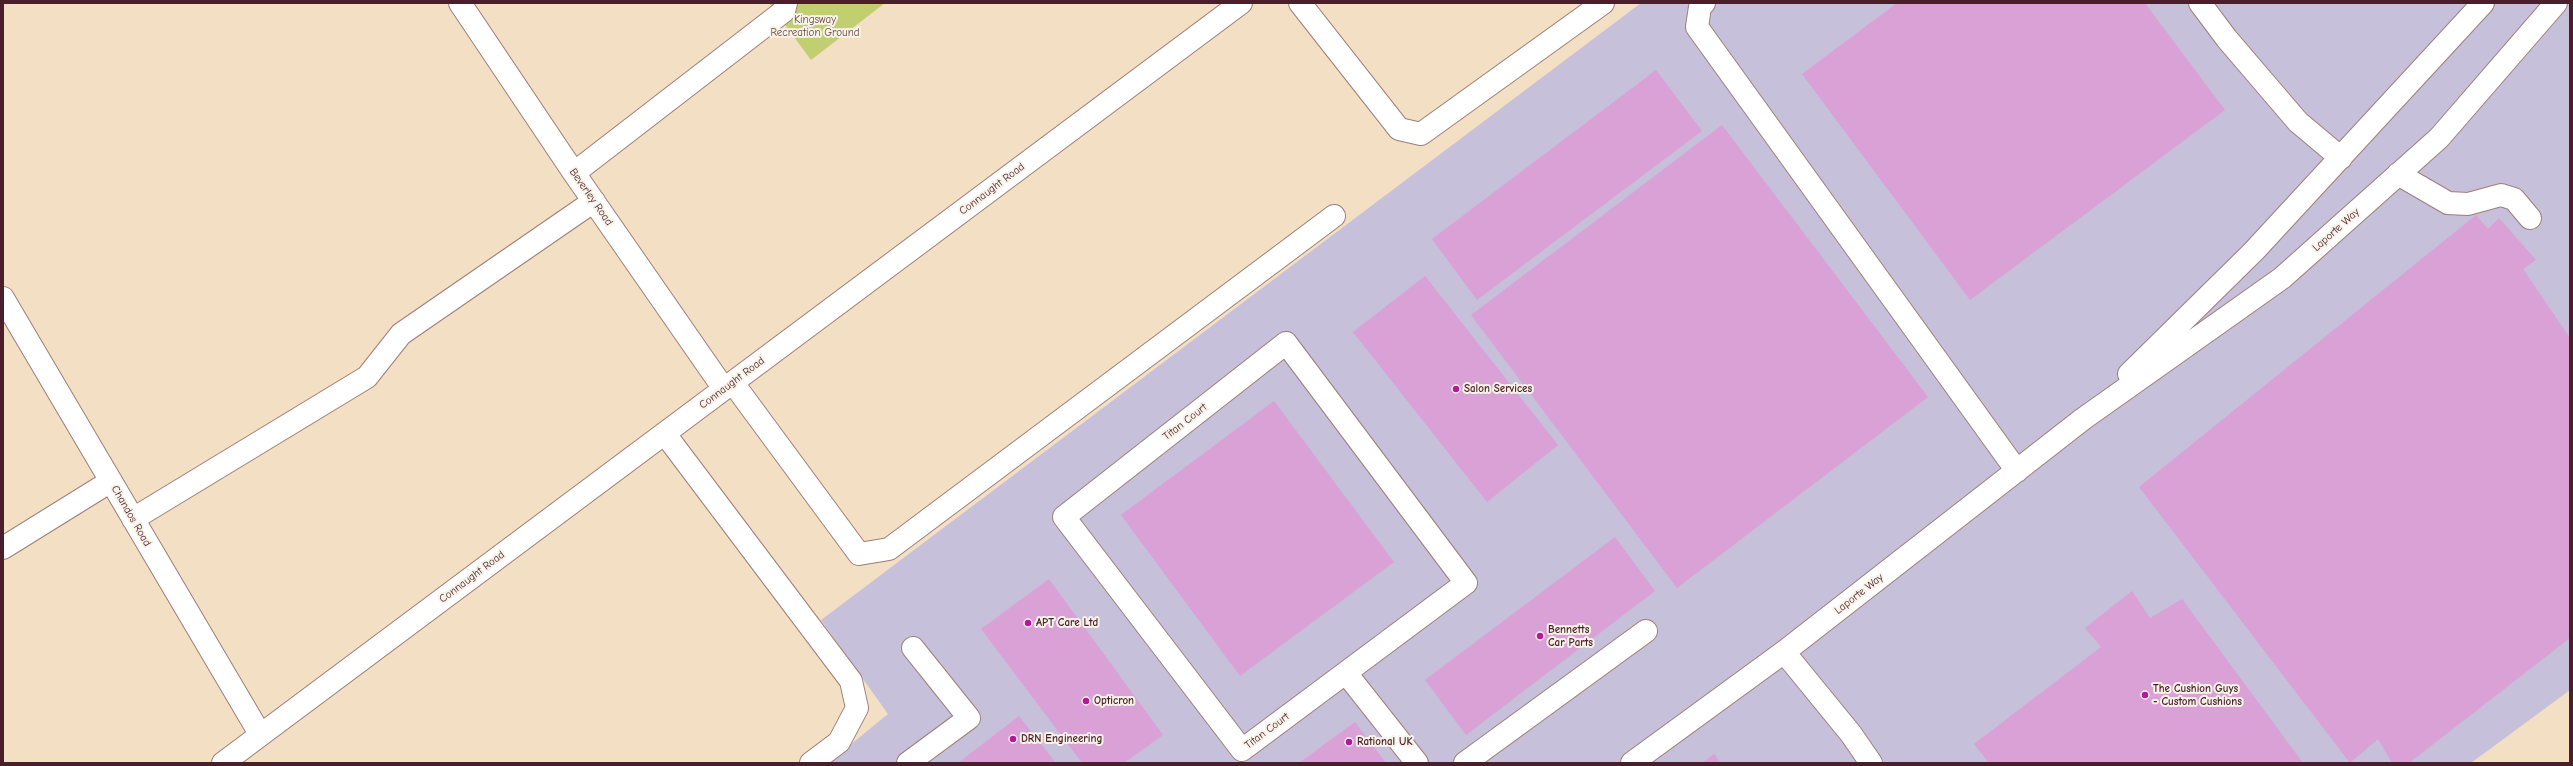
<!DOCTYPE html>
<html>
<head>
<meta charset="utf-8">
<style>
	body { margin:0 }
	#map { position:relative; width:2573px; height:766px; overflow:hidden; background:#f3dfc4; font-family:"Comic Neue",sans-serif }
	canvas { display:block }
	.frame { position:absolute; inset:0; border:4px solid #4a1f2b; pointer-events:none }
</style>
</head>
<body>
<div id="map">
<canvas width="2573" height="766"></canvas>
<div class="frame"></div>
</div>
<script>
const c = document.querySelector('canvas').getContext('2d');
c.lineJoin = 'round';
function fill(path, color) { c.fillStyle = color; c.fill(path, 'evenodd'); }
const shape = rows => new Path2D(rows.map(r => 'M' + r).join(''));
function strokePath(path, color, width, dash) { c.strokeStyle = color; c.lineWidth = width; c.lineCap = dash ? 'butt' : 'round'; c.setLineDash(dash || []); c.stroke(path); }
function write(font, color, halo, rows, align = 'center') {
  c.font = font + ' "Comic Neue",sans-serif'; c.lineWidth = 4; c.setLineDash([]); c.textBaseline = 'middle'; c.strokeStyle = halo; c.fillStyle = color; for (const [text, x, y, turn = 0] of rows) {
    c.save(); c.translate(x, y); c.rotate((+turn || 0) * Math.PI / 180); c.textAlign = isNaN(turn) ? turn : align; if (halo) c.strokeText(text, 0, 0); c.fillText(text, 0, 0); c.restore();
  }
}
fill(shape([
	[1641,3,2570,3,2570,690,2471,763,828,763,888,714,821,620]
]), '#c6c0da');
fill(shape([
	[769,3,885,3,811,60]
]), '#c1cf71');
fill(shape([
	[1897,3,2145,3,2225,110,1970,300,1802,74],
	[1656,70,1702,131,1477,300,1432,239],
	[1722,125,1928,397,1677,588,1471,315],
	[2476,215,2488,229,2499,218,2536,260,2523,269,2570,338,2570,638,2409,763,2392,763,2378,739,2350,763,2139,487],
	[1425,276,1558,445,1487,502,1353,332],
	[1274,401,1394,562,1240,676,1121,515],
	[1615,537,1655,591,1466,735,1425,680],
	[1049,579,1163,735,1124,763,1082,763,981,629],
	[2132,591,2150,618,2182,599,2303,763,1989,763,1974,744,2101,647,2085,628],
	[1019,716,1056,763,958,763],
	[1355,722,1386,763,1299,763],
	[1714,754,1721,763,1702,763]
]), '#daa1d6');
const minor = shape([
	[460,3,574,173,724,389],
	[1300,3,1399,129,1421,134,1603,3],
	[1704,3,1700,7,1697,27,2017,471],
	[2200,3,2227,39,2298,122,2341,158],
	[574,173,784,11,786,3],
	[2398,174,2448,203,2468,204,2501,195,2514,199,2530,218],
	[3,298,260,734],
	[1286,343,1466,583,1242,750,1064,517,1286,343],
	[2129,374,2254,251,2483,3],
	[733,383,859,554,889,549,1334,216],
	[665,434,851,681,857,708,839,742,811,763],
	[133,519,367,377,401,334,594,201],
	[3,548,111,481],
	[1784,652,1851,734,1871,763],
	[1346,673,1417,763],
	[223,763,1241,3],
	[908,763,969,718,913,648],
	[1465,763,1646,631],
	[1632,763,1784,652,2083,419,2282,278,2439,138,2556,3]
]);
strokePath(minor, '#9e7f78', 24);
strokePath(minor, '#fff', 22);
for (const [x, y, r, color] of [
	[1456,389,4,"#b5179e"],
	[1028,623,4,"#b5179e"],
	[1540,636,4,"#b5179e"],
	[2145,695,4,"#b5179e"],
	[1086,701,4,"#b5179e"],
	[1013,739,4,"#b5179e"],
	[1349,742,4,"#b5179e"]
]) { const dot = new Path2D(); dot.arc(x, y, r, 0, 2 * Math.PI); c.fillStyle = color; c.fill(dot); strokePath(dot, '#f7f3e8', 1.5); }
write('11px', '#684b3c', '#f7f3e8', [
	["Kingsway",815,20],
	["Recreation Ground",815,33]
]);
write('11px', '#4a1f2b', '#f7f3e8', [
	["Connaught Road",992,189,-37],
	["Beverley Road",591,197,55],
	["Laporte Way",2336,230,-42],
	["Connaught Road",732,383,-37],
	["Titan Court",1185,422,-38],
	["Chandos Road",131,516,60],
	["Connaught Road",472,577,-37],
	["Laporte Way",1859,594,-38],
	["Titan Court",1267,731,-37]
]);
write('bold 11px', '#4a1f2b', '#f7f3e8', [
	["Salon Services",1464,389],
	["APT Care Ltd",1036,623],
	["Bennetts",1548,630],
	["Car Parts",1548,643],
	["The Cushion Guys",2153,689],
	["- Custom Cushions",2153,702],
	["Opticron",1094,701],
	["DRN Engineering",1021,739],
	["Rational UK",1357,742]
], 'left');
</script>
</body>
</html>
